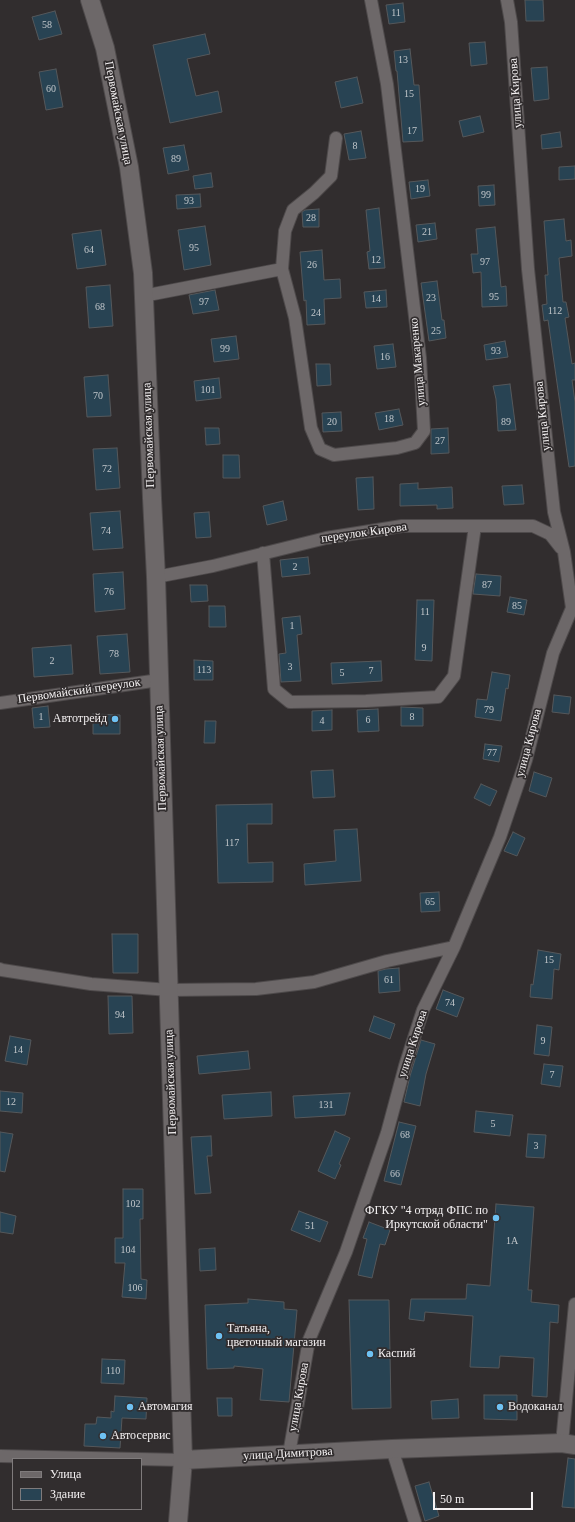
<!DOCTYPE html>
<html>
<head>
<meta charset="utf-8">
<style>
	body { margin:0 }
	#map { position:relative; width:575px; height:1522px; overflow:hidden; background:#312d2e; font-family:"Times New Roman",serif }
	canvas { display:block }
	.legend { position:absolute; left:12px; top:1458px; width:130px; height:52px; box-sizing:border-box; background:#312d2e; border:1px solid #7f7b7c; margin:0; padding:5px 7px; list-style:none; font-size:12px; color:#f4f1f2 }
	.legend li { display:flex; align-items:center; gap:8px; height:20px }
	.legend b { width:20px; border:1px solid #7f7b7c }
	.scale { position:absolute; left:433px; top:1492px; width:100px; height:18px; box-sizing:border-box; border:2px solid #f4f1f2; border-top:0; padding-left:5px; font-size:12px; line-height:14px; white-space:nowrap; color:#f4f1f2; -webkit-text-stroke:3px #312d2e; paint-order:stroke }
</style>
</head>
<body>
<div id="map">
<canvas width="575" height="1522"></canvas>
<ul class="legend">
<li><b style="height:5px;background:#6d6869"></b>Улица</li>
<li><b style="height:11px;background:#284353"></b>Здание</li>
</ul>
<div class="scale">50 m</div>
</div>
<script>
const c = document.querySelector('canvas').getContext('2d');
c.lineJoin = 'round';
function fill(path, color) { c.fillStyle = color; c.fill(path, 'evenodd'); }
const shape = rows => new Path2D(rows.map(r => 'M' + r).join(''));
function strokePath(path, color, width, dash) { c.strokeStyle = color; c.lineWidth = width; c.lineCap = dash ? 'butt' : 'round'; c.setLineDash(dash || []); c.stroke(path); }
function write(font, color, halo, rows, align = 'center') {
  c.font = font + ' "Times New Roman",serif'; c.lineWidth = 3.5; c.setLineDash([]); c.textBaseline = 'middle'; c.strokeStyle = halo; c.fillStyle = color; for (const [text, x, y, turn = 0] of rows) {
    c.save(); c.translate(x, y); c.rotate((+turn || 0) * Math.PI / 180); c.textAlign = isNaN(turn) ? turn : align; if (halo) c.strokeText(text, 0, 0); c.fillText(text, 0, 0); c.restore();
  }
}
const building = shape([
	[525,0,543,0,544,21,526,21,525,0],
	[403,3,405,22,389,24,386,5,403,3],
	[55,11,62,34,39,40,32,17,55,11],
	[205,34,210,54,187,59,196,96,218,91,222,112,170,123,153,45,205,34],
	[485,42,487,64,471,66,469,43,485,42],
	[410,49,414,85,419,85,423,141,403,142,397,71,396,71,394,51,410,49],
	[547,67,549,99,534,101,531,68,547,67],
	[56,69,63,107,46,110,39,72,56,69],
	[357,77,363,103,341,108,335,82,357,77],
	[480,116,484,132,463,137,459,121,480,116],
	[361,131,366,158,349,160,344,134,361,131],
	[560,132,562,147,542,149,541,135,560,132],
	[184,145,189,170,168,174,163,148,184,145],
	[575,166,575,179,559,180,559,167,575,166],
	[211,173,213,187,195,189,193,176,211,173],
	[428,180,430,196,411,199,409,182,428,180],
	[494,185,495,205,479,206,478,186,494,185],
	[200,194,201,207,177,209,176,195,200,194],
	[379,208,385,268,369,269,367,252,370,251,366,210,379,208],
	[319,209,319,227,303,227,302,212,305,210,319,209],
	[564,219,566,241,571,240,572,256,559,258,563,302,566,302,569,317,565,318,572,364,575,363,575,380,572,380,575,402,575,466,569,467,548,320,544,321,542,305,547,304,545,275,548,275,544,221,564,219],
	[435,223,437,239,418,242,416,225,435,223],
	[205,226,211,265,184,270,178,230,205,226],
	[495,227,501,287,506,286,507,306,482,307,481,272,473,273,471,254,478,254,476,229,495,227],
	[101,230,106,265,77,269,72,234,101,230],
	[322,250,324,280,340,279,341,298,324,299,325,324,307,325,306,300,304,301,300,252,322,250],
	[437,281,442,320,444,320,446,338,429,341,421,283,437,281],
	[110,285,113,326,89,328,86,287,110,285],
	[215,290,219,310,193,314,189,295,215,290],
	[386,290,387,307,366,308,364,292,386,290],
	[236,336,239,359,214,362,211,339,236,336],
	[505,341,508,357,486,360,484,345,505,341],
	[393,344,396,367,377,369,374,346,393,344],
	[316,364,330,364,331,385,317,386,316,364],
	[108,375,111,416,87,417,84,377,108,375],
	[219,378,221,398,196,401,194,381,219,378],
	[510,384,516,430,498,431,496,399,493,386,510,384],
	[399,409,403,425,379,430,375,413,399,409],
	[341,412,342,431,323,432,322,413,341,412],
	[205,428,219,428,220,444,206,445,205,428],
	[448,428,449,453,431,454,431,429,448,428],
	[117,448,120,488,96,490,93,449,117,448],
	[223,455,239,455,240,478,223,478,223,455],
	[373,477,374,509,358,510,356,478,373,477],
	[418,483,418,489,452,487,453,508,437,509,437,505,400,506,400,484,418,483],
	[522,485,524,504,504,505,502,486,522,485],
	[283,501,287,520,267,525,263,506,283,501],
	[120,511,123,548,93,550,90,513,120,511],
	[209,512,211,537,196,538,194,513,209,512],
	[308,557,310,574,282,577,280,560,308,557],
	[123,572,125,609,95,612,93,574,123,572],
	[476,574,501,576,500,596,473,594,476,574],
	[190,585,207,585,208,601,191,602,190,585],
	[510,597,527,600,524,615,507,612,510,597],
	[417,600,434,600,432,661,415,660,417,600],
	[209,606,225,606,226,627,209,627,209,606],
	[300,616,302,634,297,635,301,681,281,682,279,654,286,653,282,618,300,616],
	[127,634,130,672,100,674,97,636,127,634],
	[71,645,73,674,34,677,32,648,71,645],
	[194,660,213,661,213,680,194,680,194,660],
	[381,661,382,681,332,684,331,663,381,661],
	[492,672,510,675,508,689,506,688,501,721,475,717,477,699,487,700,492,672],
	[554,695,571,697,569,714,552,712,554,695],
	[48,706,50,727,34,728,32,708,48,706],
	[401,707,423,708,423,726,401,726,401,707],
	[378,709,379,731,358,732,357,710,378,709],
	[332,710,332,730,312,731,312,711,332,710],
	[93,714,120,715,120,734,93,734,93,714],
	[205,721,216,721,215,743,204,743,205,721],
	[485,744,502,746,499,762,483,759,485,744],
	[333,770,335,797,313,798,311,771,333,770],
	[534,772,552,778,546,797,529,791,534,772],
	[481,784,497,791,490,806,474,798,481,784],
	[272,804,272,824,247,824,248,863,273,862,273,882,218,883,216,805,272,804],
	[357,829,361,881,305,885,304,864,336,861,334,830,357,829],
	[513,832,525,838,517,856,504,851,513,832],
	[439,892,440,911,421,912,420,893,439,892],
	[112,934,138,934,138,973,113,973,112,934],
	[538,950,561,954,559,970,554,969,552,999,530,997,531,984,533,985,538,950],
	[399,968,400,991,379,993,378,971,386,969,399,968],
	[443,990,464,998,457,1017,436,1009,443,990],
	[108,996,132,996,133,1033,109,1034,108,996],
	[374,1016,395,1024,390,1039,369,1031,374,1016],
	[537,1025,552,1027,549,1056,534,1054,537,1025],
	[10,1036,31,1040,27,1065,5,1061,10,1036],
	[421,1040,435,1044,426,1074,420,1106,404,1102,410,1076,421,1040],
	[248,1051,250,1069,199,1074,197,1056,248,1051],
	[544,1064,563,1066,560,1087,541,1084,544,1064],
	[0,1091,23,1093,22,1113,0,1111,0,1091],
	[271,1092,272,1116,224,1119,222,1095,271,1092],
	[350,1093,345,1115,295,1118,293,1096,350,1093],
	[476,1111,513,1115,510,1136,474,1132,476,1111],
	[399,1122,416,1126,401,1185,384,1181,399,1122],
	[335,1131,350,1138,339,1164,341,1165,335,1179,318,1171,335,1131],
	[0,1132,13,1134,5,1172,0,1171,0,1132],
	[528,1134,546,1135,544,1158,526,1157,528,1134],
	[211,1136,212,1156,207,1156,211,1193,195,1194,191,1137,211,1136],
	[123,1189,143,1189,143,1219,140,1219,141,1279,147,1280,146,1299,122,1297,125,1263,115,1263,115,1238,123,1238,123,1189],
	[496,1204,534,1207,528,1290,532,1290,531,1302,559,1305,558,1323,550,1322,547,1397,532,1396,534,1358,500,1356,499,1368,470,1367,473,1316,425,1312,424,1321,409,1319,411,1299,466,1299,467,1284,490,1286,496,1204],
	[299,1211,328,1222,320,1242,291,1230,299,1211],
	[0,1212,16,1216,13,1234,0,1232,0,1212],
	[369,1222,390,1230,385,1245,380,1244,372,1278,358,1275,367,1239,363,1238,369,1222],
	[215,1248,216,1270,200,1271,199,1249,215,1248],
	[248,1299,284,1302,284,1309,297,1310,289,1402,260,1400,263,1369,234,1366,234,1368,207,1369,205,1305,248,1303,248,1299],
	[349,1300,389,1300,391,1408,352,1409,349,1300],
	[102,1359,125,1360,124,1384,101,1383,102,1359],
	[484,1395,517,1395,517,1420,484,1419,484,1395],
	[115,1396,147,1398,146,1419,122,1418,120,1448,84,1446,85,1424,96,1424,97,1417,111,1418,111,1411,114,1412,115,1396],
	[217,1398,232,1398,232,1416,218,1416,217,1398],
	[458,1399,459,1418,432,1419,431,1401,458,1399],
	[568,1458,575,1459,575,1508,562,1507,568,1458],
	[429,1482,439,1516,425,1521,415,1486,429,1482]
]);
fill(building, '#284353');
strokePath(building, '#55585b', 1);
const street = shape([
	[336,138,331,176,314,193,293,210,285,231,282,269,295,318,311,428,320,449,334,455,397,448,415,443,424,431,420,358,387,84,371,0],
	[143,296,282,269],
	[263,553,274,689,290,702,366,701,438,697,454,676,475,526],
	[156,577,213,566,326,538,402,526,533,526,550,534,561,548],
	[0,703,159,680],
	[0,969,2,970,91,984,169,990,256,989,314,982,387,961,454,947],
	[562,1443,575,1304],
	[392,1449,415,1522],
	[289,1454,309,1340,346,1252,387,1133,405,1066,423,1010,454,947,500,837,526,760,553,653,572,608,564,552,554,512,528,269,511,22,507,0],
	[0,1456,183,1460]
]);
const secondary = shape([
	[90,0,105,48,129,167,143,273,152,498,156,577,183,1460,178,1522],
	[183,1460,392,1449,562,1443,575,1445]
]);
strokePath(street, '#4e4a4b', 14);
strokePath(secondary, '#4e4a4b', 20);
strokePath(street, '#6d6869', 12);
strokePath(secondary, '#6d6869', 18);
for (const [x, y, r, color] of [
	[115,719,4,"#6ec2f3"],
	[496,1218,4,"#6ec2f3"],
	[219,1336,4,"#6ec2f3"],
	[370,1354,4,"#6ec2f3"],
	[130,1407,4,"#6ec2f3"],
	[500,1407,4,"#6ec2f3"],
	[103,1436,4,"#6ec2f3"]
]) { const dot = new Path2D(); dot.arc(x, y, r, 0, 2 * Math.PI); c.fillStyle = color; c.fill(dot); strokePath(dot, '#312d2e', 1.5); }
write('10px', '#c1c6ca', null, [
	["11",396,13],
	["58",47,25],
	["13",403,60],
	["60",51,89],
	["15",409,94],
	["17",412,131],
	["8",355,146],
	["89",176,159],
	["19",420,189],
	["99",486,195],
	["93",189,201],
	["28",311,218],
	["21",427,232],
	["95",194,248],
	["64",89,250],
	["12",376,260],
	["97",485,262],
	["26",312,265],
	["95",494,297],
	["23",431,298],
	["14",376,299],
	["97",204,302],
	["68",100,307],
	["112",555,311],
	["24",316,313],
	["25",436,331],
	["99",225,349],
	["93",496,351],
	["16",385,357],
	["101",208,390],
	["70",98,396],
	["18",389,419],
	["20",332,422],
	["89",506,422],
	["27",440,441],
	["72",107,469],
	["74",106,531],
	["2",295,567],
	["87",487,585],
	["76",109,592],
	["85",517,606],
	["11",425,612],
	["1",292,626],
	["9",424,648],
	["78",114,654],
	["2",52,661],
	["3",290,667],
	["113",204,670],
	["7",371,671],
	["5",342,673],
	["79",489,710],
	["1",41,717],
	["8",412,717],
	["6",368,720],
	["4",322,721],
	["77",492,753],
	["117",232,843],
	["65",430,902],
	["15",549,960],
	["61",389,980],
	["74",450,1003],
	["94",120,1015],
	["9",543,1041],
	["14",18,1050],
	["7",552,1075],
	["12",11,1102],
	["131",326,1105],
	["5",493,1124],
	["68",405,1135],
	["3",536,1146],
	["66",395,1174],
	["102",133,1204],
	["51",310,1226],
	["1А",512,1241],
	["104",128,1250],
	["106",135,1288],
	["110",113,1371]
]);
write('12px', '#f4f1f2', '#312d2e', [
	["улица Кирова",516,93,-94],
	["Первомайская улица",118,113,79],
	["улица Макаренко",418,362,-95],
	["улица Кирова",543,416,-96],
	["Первомайская улица",149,435,-92],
	["переулок Кирова",364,533,-8],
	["Первомайский переулок",79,691,-8],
	["улица Кирова",529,743,-75],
	["Первомайская улица",161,758,-92],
	["улица Кирова",413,1044,-72],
	["Первомайская улица",171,1082,-92],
	["улица Кирова",299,1397,-80],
	["улица Димитрова",288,1454,-3]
]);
write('12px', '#f4f1f2', '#312d2e', [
	["Автотрейд",107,719,"right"],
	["ФГКУ \"4 отряд ФПС по",488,1211,"right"],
	["Иркутской области\"",488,1225,"right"],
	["Татьяна,",227,1329],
	["цветочный магазин",227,1343],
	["Каспий",378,1354],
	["Автомагия",138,1407],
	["Водоканал",508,1407],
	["Автосервис",111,1436]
], 'left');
</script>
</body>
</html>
